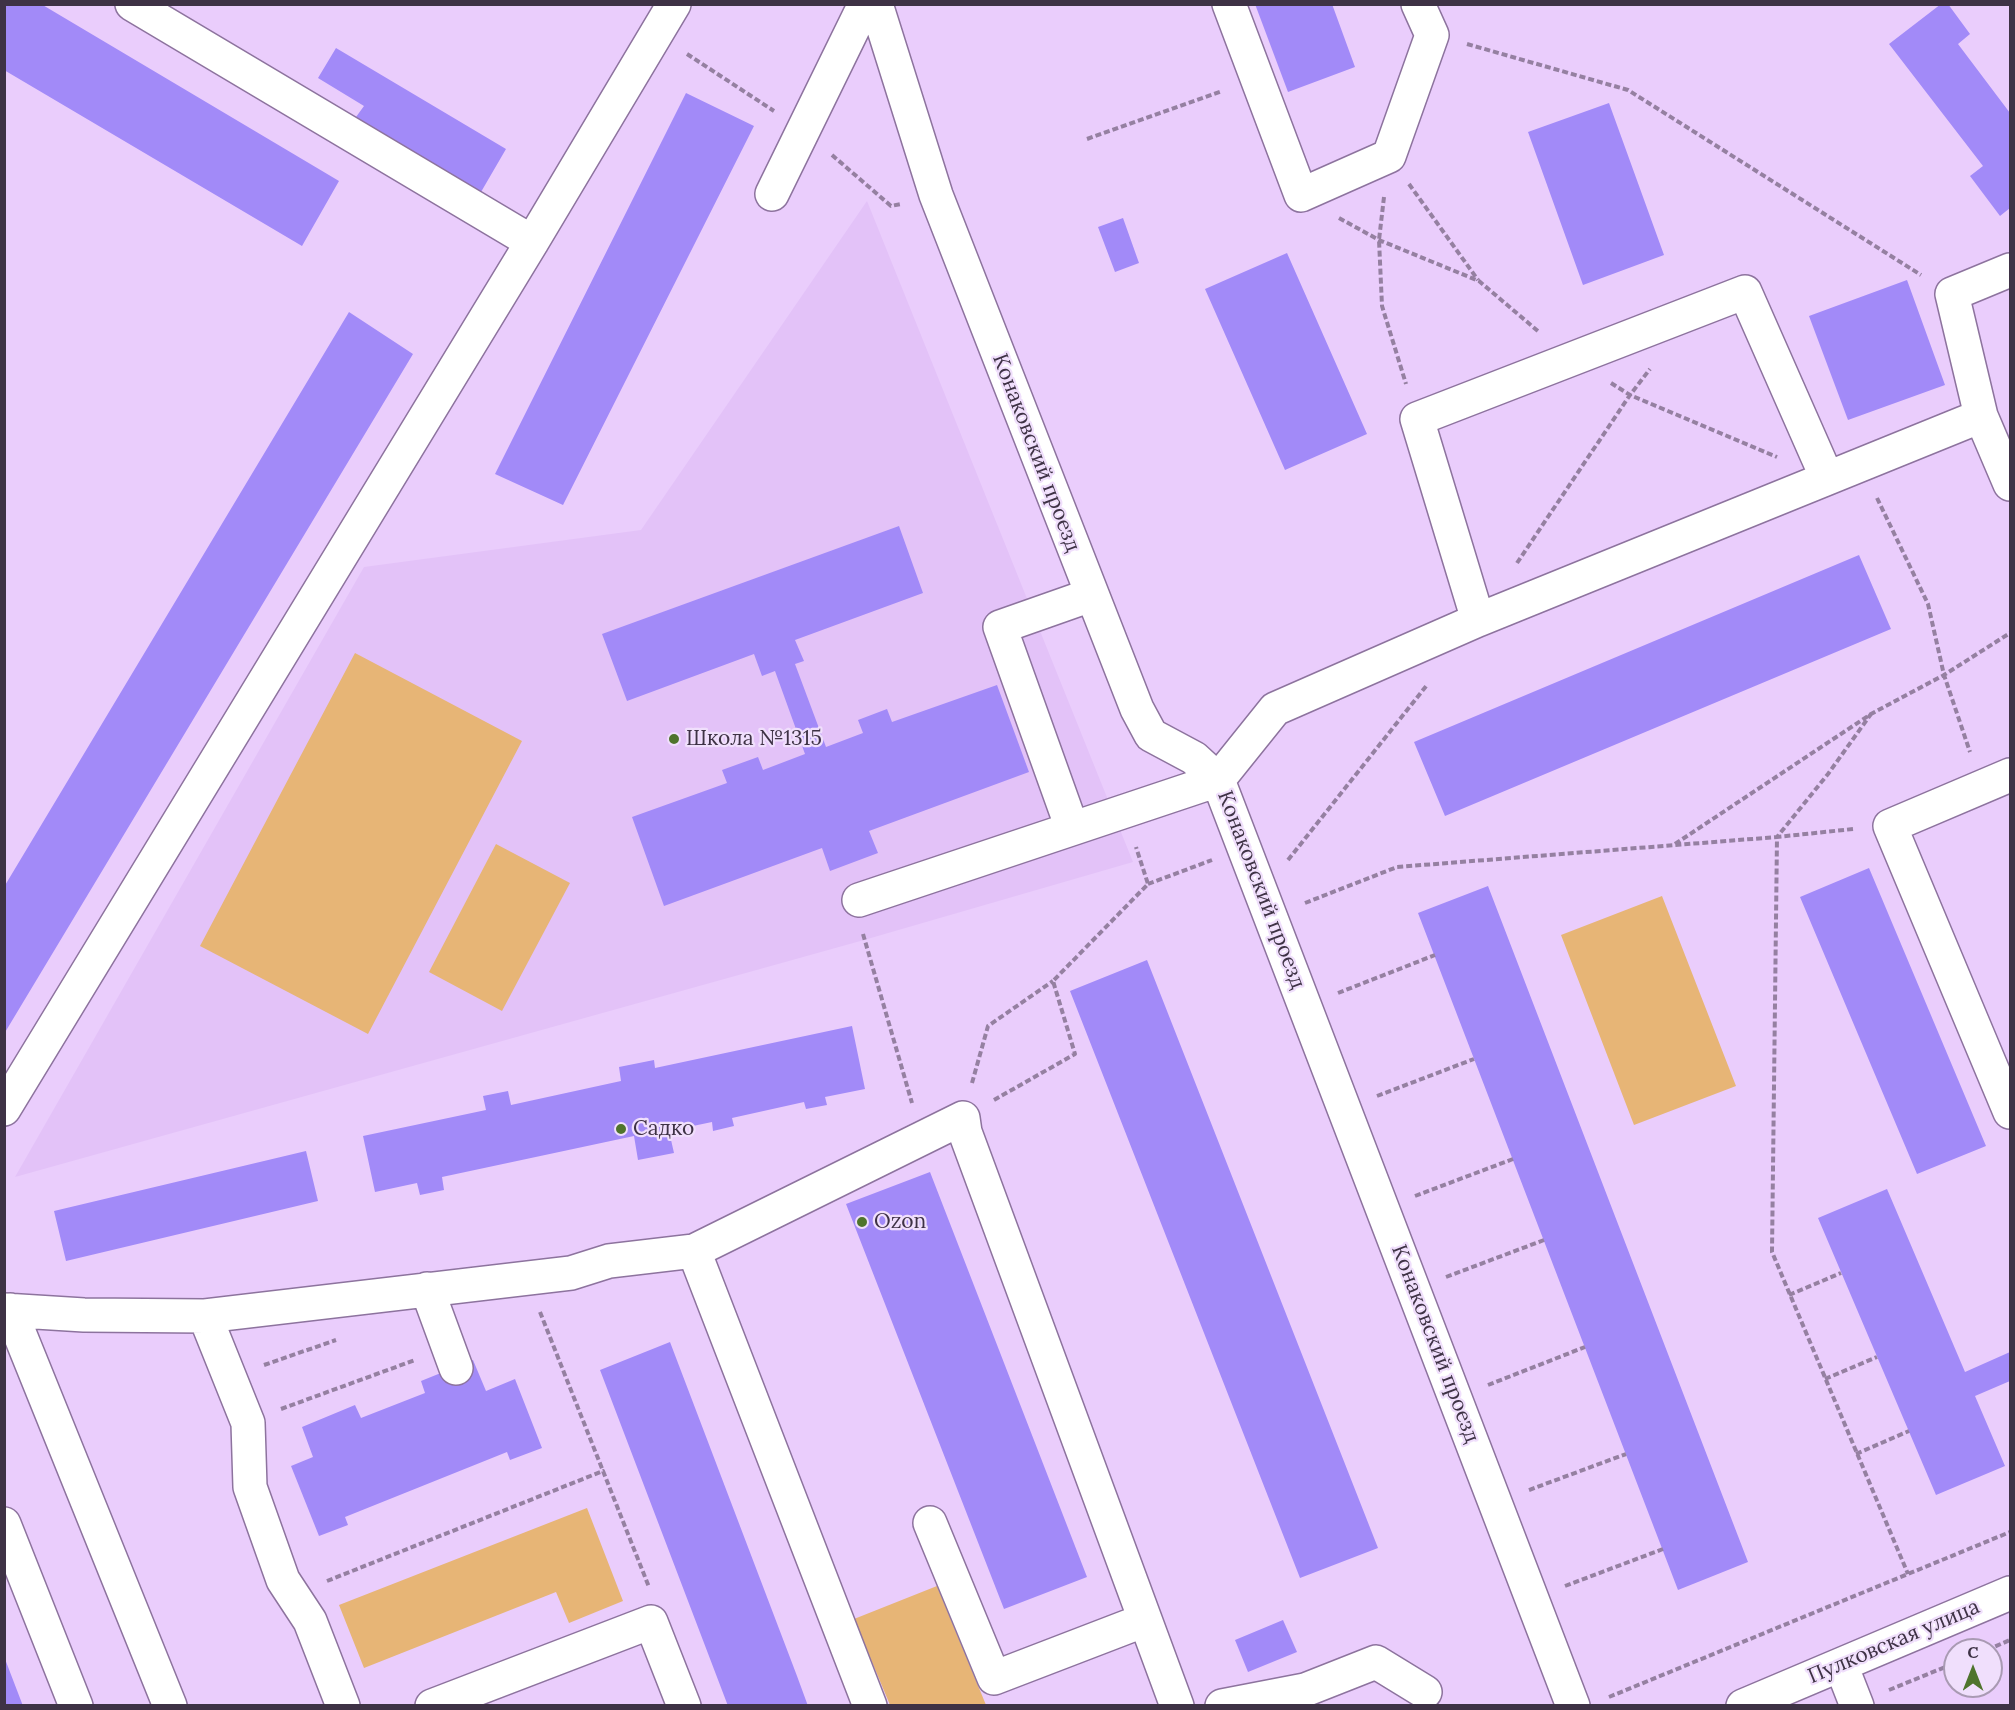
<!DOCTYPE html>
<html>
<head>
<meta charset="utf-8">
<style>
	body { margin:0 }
	#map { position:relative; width:2015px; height:1710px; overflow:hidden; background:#eacdfc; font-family:Lora,serif }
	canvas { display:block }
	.frame { position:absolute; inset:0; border:6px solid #3e3245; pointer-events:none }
	.north { position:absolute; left:1943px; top:1638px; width:60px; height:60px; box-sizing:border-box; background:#f0dffc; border:2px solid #a99ab3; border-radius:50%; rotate:0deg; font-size:16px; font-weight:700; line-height:24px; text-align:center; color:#3e3245 }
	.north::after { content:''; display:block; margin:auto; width:21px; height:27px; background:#4f742d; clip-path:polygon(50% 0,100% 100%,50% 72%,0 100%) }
</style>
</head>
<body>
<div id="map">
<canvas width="2015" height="1710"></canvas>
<div class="frame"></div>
<div class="north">С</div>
</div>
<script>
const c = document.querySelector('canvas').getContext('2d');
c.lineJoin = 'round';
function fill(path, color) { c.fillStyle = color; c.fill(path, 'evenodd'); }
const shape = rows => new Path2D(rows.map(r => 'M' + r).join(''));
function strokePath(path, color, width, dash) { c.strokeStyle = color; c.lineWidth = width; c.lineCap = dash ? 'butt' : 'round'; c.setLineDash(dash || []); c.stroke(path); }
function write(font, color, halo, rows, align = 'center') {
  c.font = font + ' Lora,serif'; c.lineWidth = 4.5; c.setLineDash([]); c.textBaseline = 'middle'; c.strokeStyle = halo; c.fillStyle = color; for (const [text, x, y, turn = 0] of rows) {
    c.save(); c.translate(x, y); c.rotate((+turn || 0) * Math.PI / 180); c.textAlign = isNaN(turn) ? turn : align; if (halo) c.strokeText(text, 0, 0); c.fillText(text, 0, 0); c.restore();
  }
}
fill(shape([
	[867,201,1133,862,864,940,15,1177,364,567,641,530]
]), '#e3c2f8');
fill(shape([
	[355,653,522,741,368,1034,200,946],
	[496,844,570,883,502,1011,429,972],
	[1662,896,1736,1086,1634,1125,1561,935],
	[587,1508,623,1601,569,1623,556,1592,364,1668,339,1605],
	[937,1586,986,1705,890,1705,854,1619]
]), '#e7b576');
fill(shape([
	[4,4,41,4,339,181,302,246,4,70],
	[1255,4,1332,4,1355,67,1288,92],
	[1941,4,1948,4,1970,34,1958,44,2010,113,2010,208,2000,216,1970,176,1983,166,1889,44],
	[336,48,506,149,481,192,356,117,364,106,318,78],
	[686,93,754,126,563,505,495,474],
	[1609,103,1664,255,1583,285,1528,132],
	[1123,218,1139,263,1115,272,1098,227],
	[1287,253,1367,434,1285,470,1205,289],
	[1907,280,1945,385,1848,420,1809,316],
	[349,312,413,354,4,1034,4,887],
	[899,526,923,593,795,640,804,661,795,664,826,747,863,733,858,720,887,709,892,722,997,685,1029,772,869,831,878,853,830,871,822,848,664,906,632,817,727,783,722,770,758,757,763,770,805,754,775,671,762,676,754,654,627,701,602,634],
	[1859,555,1891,629,1445,816,1414,742],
	[1869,868,1986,1146,1917,1174,1800,897],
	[1488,886,1748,1562,1678,1590,1418,913],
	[1147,960,1378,1548,1300,1578,1070,991],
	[852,1026,865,1089,825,1097,827,1105,806,1109,804,1102,732,1118,734,1126,713,1131,712,1122,669,1131,674,1153,638,1160,634,1136,442,1177,444,1190,420,1195,417,1183,375,1192,363,1136,486,1110,483,1096,508,1091,511,1105,621,1081,619,1067,654,1060,655,1068],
	[306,1151,318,1201,66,1261,54,1211],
	[930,1172,1087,1577,1004,1609,846,1204],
	[1887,1189,1965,1372,2010,1352,2010,1381,1975,1396,2005,1466,1936,1495,1818,1218],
	[670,1342,797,1676,808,1706,728,1706,600,1370],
	[473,1360,486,1391,515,1379,542,1448,510,1460,507,1452,345,1517,348,1525,319,1536,291,1466,313,1457,302,1427,355,1405,361,1418,425,1393,421,1381],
	[1283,1620,1297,1652,1248,1672,1235,1640],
	[4,1659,5,1659,23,1706,4,1706]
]), '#a28af8');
const minor = shape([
	[132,4,532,242],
	[876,4,936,195,1137,709,1151,735,1194,758,1218,780,1573,1706],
	[1229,4,1301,195,1389,156,1432,35,1418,4],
	[772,194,865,4],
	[1981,416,1952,294,2010,270],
	[1478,620,1417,419,1745,292,1827,478],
	[2010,775,1890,826,2010,1112],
	[1072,828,1000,627,1091,595],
	[859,900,1218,780,1275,709,1478,620,1981,416,2010,484],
	[4,1109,532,242,674,4],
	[694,1251,870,1706],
	[427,1289,456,1368],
	[4,1310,84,1315,205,1316,571,1273,609,1261,694,1251,963,1118,965,1132,1177,1706],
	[10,1310,170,1706],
	[205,1316,248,1423,250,1487,283,1580,310,1621,343,1706],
	[930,1523,994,1678,1145,1620],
	[4,1524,76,1706],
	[1841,1665,1857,1706],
	[432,1706,651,1622,684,1706],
	[1222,1706,1305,1690,1376,1662,1425,1692],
	[1743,1706,2010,1593]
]);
strokePath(minor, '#8d739e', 36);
strokePath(shape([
	[1467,44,1628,90,1921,275],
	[687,54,774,111],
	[1087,139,1222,91],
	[832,155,891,206,901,204],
	[1409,184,1478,280],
	[1384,197,1379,240,1382,306,1406,384],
	[1339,218,1379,240,1479,281,1539,332],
	[1611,383,1630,395,1777,457],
	[1877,498,1928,604,1944,675,1970,752],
	[1517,563,1630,395,1650,369],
	[1853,829,1777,837,1772,1252,1908,1574],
	[1675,844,1871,714,1944,675,2010,633],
	[1288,860,1427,685],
	[1148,884,1212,860],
	[1305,903,1397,867,1777,837,1828,774,1871,714],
	[863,934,912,1103],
	[1338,993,1435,955],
	[972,1083,988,1026,1053,981],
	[1377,1096,1474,1059],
	[994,1100,1075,1054,1053,981,1148,884,1136,847],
	[1415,1196,1513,1159],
	[1446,1277,1544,1240],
	[1789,1295,1841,1273],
	[540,1312,603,1471],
	[264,1365,336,1340],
	[1825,1379,1877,1357],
	[1488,1385,1585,1347],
	[281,1409,415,1360],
	[1856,1454,1909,1431],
	[1529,1490,1626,1454],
	[327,1581,603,1471,649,1587],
	[1565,1586,1663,1549],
	[1987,1650,2010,1640],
	[1889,1690,1955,1663],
	[1609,1697,2010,1532]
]), '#9580a1', 4, [6, 3]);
strokePath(minor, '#fff', 33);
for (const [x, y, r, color] of [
	[674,739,6,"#4f742d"],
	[621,1129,6,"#4f742d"],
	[862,1222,6,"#4f742d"]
]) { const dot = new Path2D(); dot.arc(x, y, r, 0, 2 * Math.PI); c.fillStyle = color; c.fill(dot); strokePath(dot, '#f0dffc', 2); }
write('21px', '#3e3245', '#f0dffc', [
	["Конаковский проезд",1036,453,69],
	["Конаковский проезд",1261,890,69],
	["Конаковский проезд",1435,1344,69],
	["Пулковская улица",1894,1642,-23]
]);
write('21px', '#3e3245', '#f0dffc', [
	["Школа №1315",686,739],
	["Садко",633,1129],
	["Ozon",874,1222]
], 'left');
</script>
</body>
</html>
